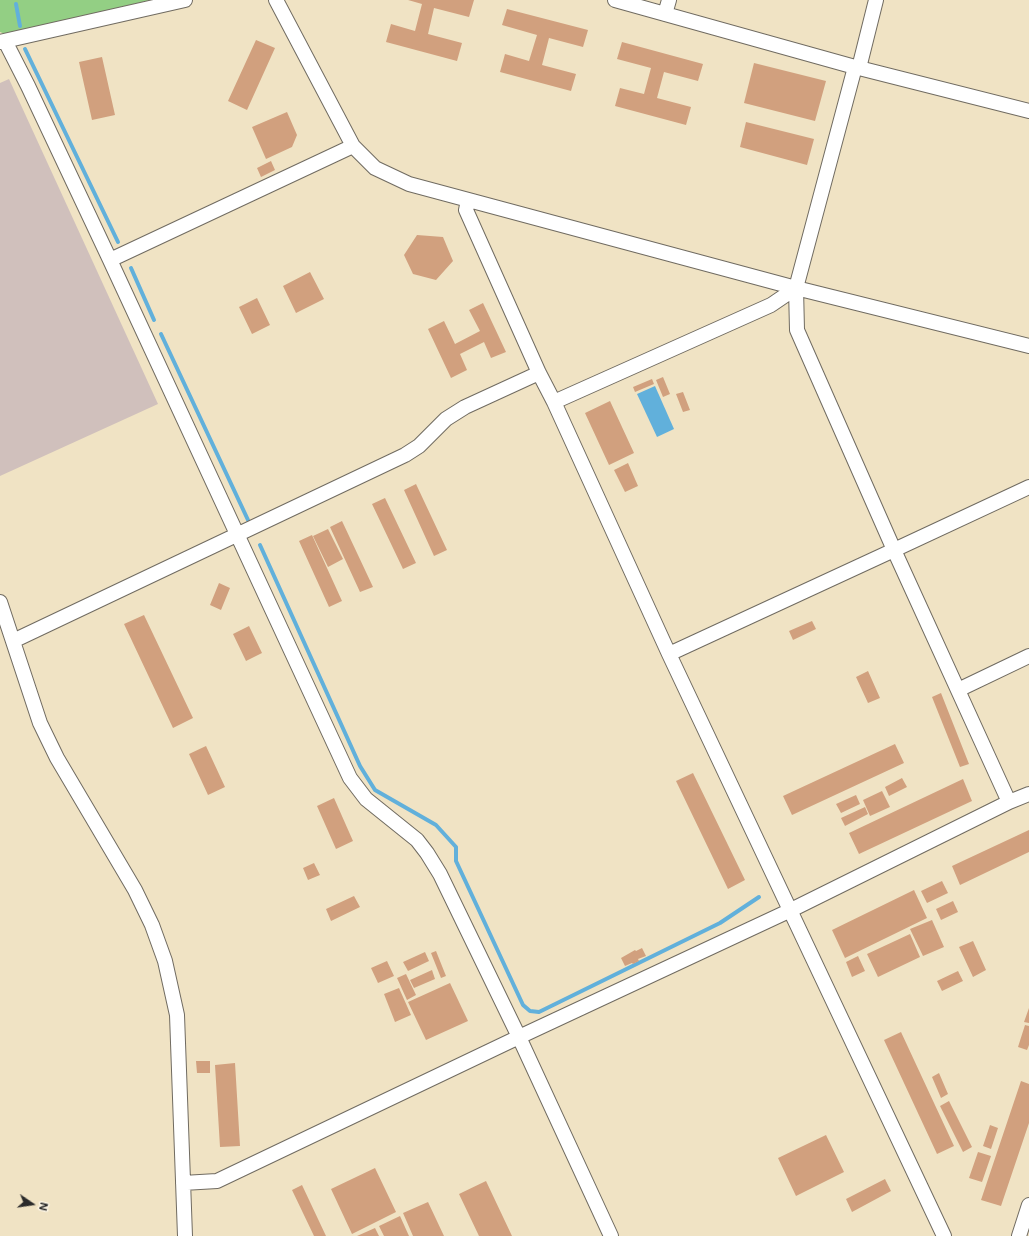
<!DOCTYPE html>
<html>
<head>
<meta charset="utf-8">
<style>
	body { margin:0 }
	#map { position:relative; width:1029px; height:1236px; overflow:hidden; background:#f0e3c4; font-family:Mali,sans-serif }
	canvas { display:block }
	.north { position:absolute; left:12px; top:1184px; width:40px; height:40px; -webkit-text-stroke:3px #fcf5e5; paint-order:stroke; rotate:103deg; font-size:11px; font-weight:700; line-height:16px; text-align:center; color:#2b2b2b }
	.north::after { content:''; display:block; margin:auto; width:14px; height:18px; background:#2b2b2b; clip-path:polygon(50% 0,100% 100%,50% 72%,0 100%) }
</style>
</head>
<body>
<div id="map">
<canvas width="1029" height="1236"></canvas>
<div class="north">N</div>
</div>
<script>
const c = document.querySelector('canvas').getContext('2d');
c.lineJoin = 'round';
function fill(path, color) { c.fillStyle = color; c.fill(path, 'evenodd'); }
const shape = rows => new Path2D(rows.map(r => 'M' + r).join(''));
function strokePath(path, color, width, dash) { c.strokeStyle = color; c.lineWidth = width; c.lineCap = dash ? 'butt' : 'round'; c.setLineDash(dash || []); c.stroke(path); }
fill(shape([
	[9,79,158,404,0,476,0,83]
]), '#d0c0bc');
fill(shape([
	[0,0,151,0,5,34,0,32]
]), '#93cf84');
fill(shape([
	[655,386,674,429,657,437,637,394]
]), '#61b0db');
strokePath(shape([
	[16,4,20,26],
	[25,49,118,242],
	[131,268,154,320],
	[161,334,248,520],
	[260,545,360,766,375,790,436,825,456,847,456,861,523,1005,530,1011,539,1012,720,923,759,897]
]), '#61b0db', 4);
fill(shape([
	[408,0,474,0,469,17,434,8,428,34,462,43,457,61,386,42,391,24,415,31,422,4],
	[507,9,588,30,583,47,549,38,542,65,576,74,571,91,500,72,505,54,529,61,537,35,502,25],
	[256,40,275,48,247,110,228,101],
	[622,42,703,64,698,81,664,72,657,98,691,107,686,125,615,106,620,88,644,94,651,68,617,59],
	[102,57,115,115,92,120,79,62],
	[754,63,826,81,815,121,744,103],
	[287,112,297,135,292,147,266,159,252,127],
	[746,122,814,139,807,165,740,147],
	[271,161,275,170,261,177,257,168],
	[417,235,443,237,453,261,436,280,413,274,404,255],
	[310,272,324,299,296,313,283,286],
	[257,298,270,325,252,334,239,307],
	[483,303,506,352,491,358,484,342,460,354,467,370,451,378,428,329,444,321,455,344,480,331,469,310],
	[663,377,670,394,663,397,656,380],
	[652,379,654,384,635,392,633,387],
	[683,392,690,410,683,412,676,394],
	[610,401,634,453,609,465,585,413],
	[628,463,638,486,625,492,614,470],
	[416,484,447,550,434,556,404,490],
	[385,498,416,563,403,569,372,504],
	[342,521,373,587,360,592,330,527],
	[328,529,343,559,328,567,313,536],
	[312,535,342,601,329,607,299,541],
	[219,583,230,588,221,610,210,605],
	[144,615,193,718,173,728,124,624],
	[812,621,816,629,793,640,789,631],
	[249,626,262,653,246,661,233,634],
	[868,671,880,698,868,703,856,677],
	[941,693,969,764,960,767,932,697],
	[895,744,904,763,792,815,783,796],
	[206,746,225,787,208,795,189,754],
	[693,773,745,880,728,889,676,781],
	[902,778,907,787,889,796,885,787],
	[963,779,972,801,859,854,849,833],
	[882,791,890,807,870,816,863,800],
	[856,795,860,804,841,813,836,804],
	[334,798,353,841,336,849,317,806],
	[865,807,868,814,845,826,841,818],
	[1029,830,1029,852,960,885,952,866],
	[314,863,320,875,308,880,303,868],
	[942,881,948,893,927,903,921,891],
	[914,890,927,918,845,958,832,930],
	[354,896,360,907,331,921,326,909],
	[953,901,958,912,941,920,936,909],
	[932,920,944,947,923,956,910,929],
	[910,934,920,957,878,977,867,954],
	[973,941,986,970,973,977,959,947],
	[642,948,646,956,638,959,639,961,633,964,632,963,625,966,621,958,635,950,636,951],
	[436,951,446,976,441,978,431,953],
	[425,952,429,961,408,971,403,962],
	[858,956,865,971,852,977,846,962],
	[387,961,394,976,378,983,371,968],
	[432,970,435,979,414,988,410,980],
	[958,971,963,981,942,991,937,981],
	[406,974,416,995,407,1000,397,978],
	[450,983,468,1021,426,1040,408,1002],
	[399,988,411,1015,395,1022,384,994],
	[1029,1008,1029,1023,1024,1022],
	[1025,1025,1029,1026,1029,1045,1027,1050,1018,1047],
	[901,1032,954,1146,937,1154,884,1040],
	[196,1061,210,1061,210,1073,197,1073],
	[235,1063,240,1146,220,1147,215,1065],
	[939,1073,948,1094,941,1098,932,1077],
	[1021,1081,1029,1084,1029,1123,1001,1206,981,1200],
	[949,1101,972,1147,963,1152,940,1106],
	[990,1125,998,1128,991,1149,983,1146],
	[826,1135,844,1172,796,1196,778,1158],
	[978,1152,991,1156,982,1182,969,1178],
	[375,1168,396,1212,352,1234,331,1189],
	[885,1179,891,1191,852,1212,846,1199],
	[486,1181,512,1236,479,1236,459,1194],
	[302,1185,326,1236,314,1236,292,1190],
	[428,1202,444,1236,413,1236,403,1213],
	[400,1216,409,1236,384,1236,379,1226],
	[375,1228,379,1236,357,1236]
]), '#d1a07e');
const minor = shape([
	[276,0,353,146,375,168,409,184,796,288,1029,346],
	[615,0,855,67,1029,111],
	[665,14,669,0],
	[5,41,28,86,110,260,350,778,366,799,417,840,427,853,440,874,519,1037,611,1236],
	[0,42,185,0],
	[855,67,796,288,797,330,894,550,1009,802],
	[859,68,876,0],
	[468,200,466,210,539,373,554,402,669,654,944,1236],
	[110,260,353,146],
	[554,402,771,305,796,288],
	[0,602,40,723,57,758,135,890,152,925,165,961,177,1015,185,1236],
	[13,641,405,455,419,446,446,419,465,407,539,373],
	[669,654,894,550,1029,487],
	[958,690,1029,656],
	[183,1183,217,1181,519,1037,791,910,1009,802,1029,794],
	[1019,1236,1029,1205]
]);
strokePath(minor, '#706b61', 16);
strokePath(minor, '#fff', 14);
</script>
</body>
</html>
